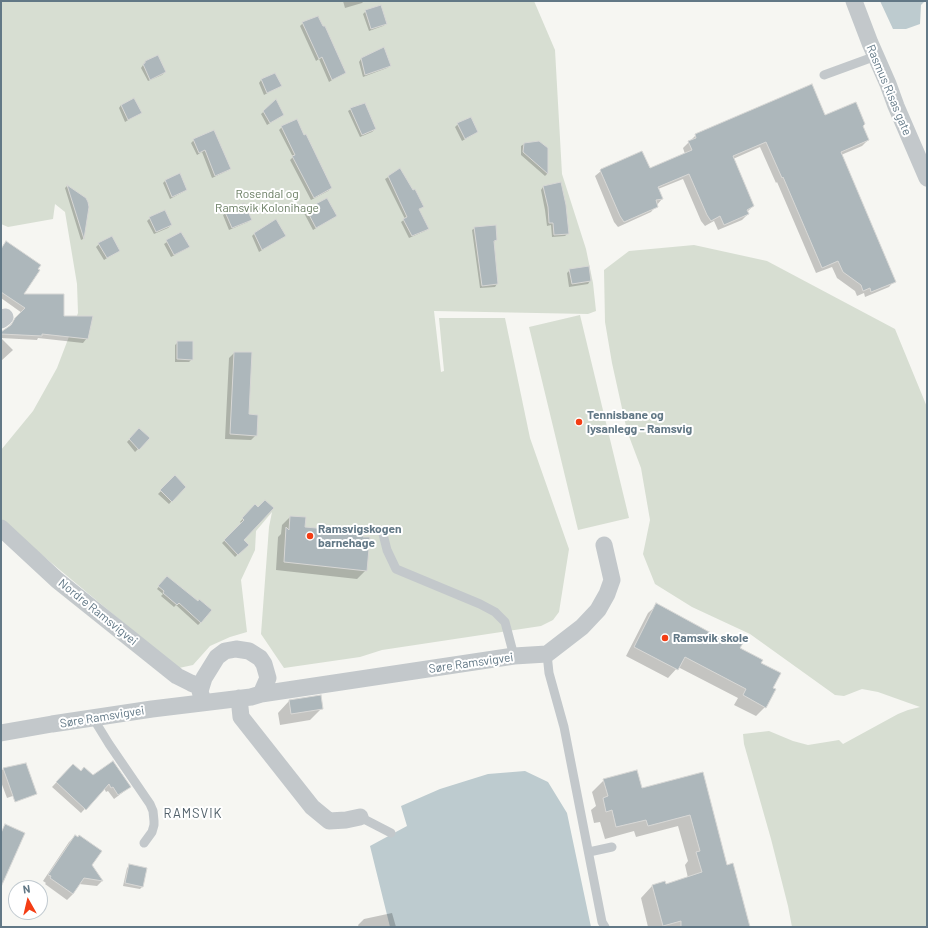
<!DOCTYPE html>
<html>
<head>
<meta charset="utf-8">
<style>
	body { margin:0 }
	#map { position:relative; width:928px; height:928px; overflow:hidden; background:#f6f6f2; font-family:Barlow,sans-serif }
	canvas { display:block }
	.frame { position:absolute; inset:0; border:2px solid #627886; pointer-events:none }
	.north { position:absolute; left:8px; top:880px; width:40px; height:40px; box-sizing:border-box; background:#fff; border:1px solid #c0c9cf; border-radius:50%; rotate:352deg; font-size:11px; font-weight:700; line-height:16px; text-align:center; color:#627886 }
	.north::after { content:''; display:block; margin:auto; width:14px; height:18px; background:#f43d14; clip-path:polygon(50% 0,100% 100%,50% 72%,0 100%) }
</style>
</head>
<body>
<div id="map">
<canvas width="928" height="928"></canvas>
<div class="frame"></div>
<div class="north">N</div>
</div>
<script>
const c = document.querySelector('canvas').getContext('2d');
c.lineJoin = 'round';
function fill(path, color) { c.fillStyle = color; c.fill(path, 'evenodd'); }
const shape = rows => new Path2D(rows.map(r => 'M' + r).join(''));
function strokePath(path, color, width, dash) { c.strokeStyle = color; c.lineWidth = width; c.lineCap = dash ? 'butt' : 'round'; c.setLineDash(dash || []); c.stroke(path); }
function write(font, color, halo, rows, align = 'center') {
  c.font = font + ' Barlow,sans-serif'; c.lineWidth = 4; c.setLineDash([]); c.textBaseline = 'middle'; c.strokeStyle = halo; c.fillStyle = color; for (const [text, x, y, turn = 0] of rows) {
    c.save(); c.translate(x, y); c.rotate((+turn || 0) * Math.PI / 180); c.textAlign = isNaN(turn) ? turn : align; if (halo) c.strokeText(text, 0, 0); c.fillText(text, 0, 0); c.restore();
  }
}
fill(shape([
	[1,1,534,1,555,50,562,174,586,249,593,283,596,311,588,314,434,311,441,372,444,371,439,318,505,318,530,438,569,549,559,612,553,620,541,626,382,650,360,657,284,668,261,634,269,527,272,512,256,531,255,550,241,580,247,632,230,637,210,646,193,665,179,668,155,649,1,521,1,450,33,411,57,368,78,313,77,284,65,212,55,204,53,219,8,227,1,224],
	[694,245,767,261,895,329,927,407,927,927,792,927,788,906,771,839,744,744,743,734,769,731,793,741,808,745,839,740,843,744,898,714,908,710,920,707,878,692,862,689,844,696,835,695,750,634,692,607,655,584,643,554,650,520,641,468,627,431,612,363,605,322,604,270,629,251],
	[580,315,629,518,578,530,529,327]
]), '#d7ded2');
fill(shape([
	[880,1,925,1,921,5,920,24,906,29,893,29],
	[525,771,548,782,567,813,591,927,390,927,370,846,407,826,401,806,440,789,488,774]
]), '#bdcbcf');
fill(shape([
	[343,1,364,1,362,3,345,8],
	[366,11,386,24,383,26,369,31,363,14],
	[319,16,319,20,345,72,329,82,319,59,316,61,300,26,303,23],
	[361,59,390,66,387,68,363,77,359,62],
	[145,62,165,72,162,75,148,81,141,68],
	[275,74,280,86,264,95,259,83,261,80],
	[276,101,283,115,267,125,261,114],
	[121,105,140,113,125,122,119,108],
	[351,109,375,129,372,132,360,137,348,111],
	[825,117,862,127,868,140,862,146,841,155,894,281,889,287,865,297,864,293,857,296,855,291,837,278,832,267,816,273,777,182,776,183,760,147,733,159,753,206,747,212,748,214,742,220,718,230,714,221,705,226,701,221,683,179,658,189,662,199,651,212,618,227,614,222,595,176,601,171,649,169,685,154,683,148,696,135],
	[458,124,477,132,462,141,455,127],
	[282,127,331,188,328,191,311,200,290,160,293,157,279,130],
	[194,140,230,169,227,171,212,178,202,152,197,155,191,143],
	[524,144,547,148,547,174,545,176,521,155,521,146],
	[400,170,422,207,419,210,428,229,425,231,409,238,401,222,405,219,385,179],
	[179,175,186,190,183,192,170,199,163,183,165,181],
	[67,186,85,198,88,207,83,239,81,240,65,188],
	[543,187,568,233,565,236,552,237,551,225,547,226,545,210,541,190],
	[327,199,336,216,313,230,304,213],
	[226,213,250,219,248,222,229,230,223,215],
	[150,218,171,225,168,228,154,234,147,221],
	[475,228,496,240,493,243,497,284,495,287,480,288,472,230],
	[181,233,186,249,171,257,164,244],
	[254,234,285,236,259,252,252,236],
	[6,242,37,269,22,295,63,317,87,338,83,343,38,338,37,340,1,338,1,333,8,328,11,324,22,313,1,298,1,248],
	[99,244,118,251,104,260,96,247],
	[570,270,590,281,588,284,569,287,567,273],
	[1,338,13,350,1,361],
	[178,342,192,359,189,362,175,362,175,345],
	[234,353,251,353,248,415,256,435,251,440,225,439,229,358],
	[139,429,149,438,135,452,127,442],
	[175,477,185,487,169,504,158,494],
	[255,506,243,540,247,545,235,557,222,543,242,524,240,522],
	[290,517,304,528,366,570,357,579,276,570,278,537,281,534,282,525],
	[165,579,201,622,198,625,176,605,174,607,161,596,163,594,157,589],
	[657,605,723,640,727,636,739,649,760,664,772,688,765,707,756,716,734,705,738,698,678,667,668,678,626,656,648,613],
	[289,701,322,708,310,720,280,725,278,713],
	[4,768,27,791,7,798,1,782,1,771],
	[68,770,93,776,130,787,114,799,108,791,106,792,104,788,81,813,52,787],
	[702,773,726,866,749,927,648,927,641,898,652,886,665,885,688,878,685,865,688,861,678,826,636,837,634,831,605,839,600,822,594,823,591,810,596,806,592,792,604,780,641,789],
	[75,836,77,838,79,836,91,865,102,881,97,886,79,884,73,894,67,900,45,884,46,883,43,881,69,842],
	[130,865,142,887,140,889,123,886,127,868],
	[392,913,396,927,359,927,358,925,364,919]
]), '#0003');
const building = shape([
	[381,5,387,24,371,29,365,10,381,5],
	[318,16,323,26,325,26,346,73,332,80,322,57,319,59,302,22,318,16],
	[384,47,391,66,365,75,361,58,384,47],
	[158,55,166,72,150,80,143,64,145,63,145,61,158,55],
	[275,73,282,86,267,93,261,79,275,73],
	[812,84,825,115,856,102,865,124,863,126,869,140,841,152,896,282,871,292,870,288,863,291,861,285,843,272,838,261,822,268,783,177,782,178,766,142,733,156,754,206,747,210,749,214,724,225,720,216,711,221,707,215,689,174,658,187,663,199,656,200,658,207,624,222,620,216,600,170,601,169,642,151,650,168,692,150,688,141,696,138,695,134,812,84],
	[134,98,142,113,128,120,121,105,134,98],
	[276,99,284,115,270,123,263,111,276,99],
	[365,103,376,129,362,135,350,108,365,103],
	[471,117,478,132,465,139,457,123,471,117],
	[297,119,304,135,306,134,332,188,314,198,292,156,295,155,281,126,297,119],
	[214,130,231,169,215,176,205,150,199,153,193,139,214,130],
	[539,141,548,148,548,174,523,152,524,143,539,141],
	[400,168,413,190,415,189,424,207,419,209,429,229,412,236,403,219,407,217,388,176,400,168],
	[180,173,187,190,172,197,165,180,180,173],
	[561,182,566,205,569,234,554,235,553,223,549,223,548,207,543,186,561,182],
	[67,185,86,198,88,202,89,207,84,239,67,185],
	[327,198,337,216,316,228,306,209,327,198],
	[244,203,252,220,232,228,225,212,244,203],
	[165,210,172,225,156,232,149,217,165,210],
	[276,219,286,236,262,250,254,233,276,219],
	[496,225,497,240,494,241,498,284,482,286,474,227,496,225],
	[181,232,190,247,174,255,166,240,181,232],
	[112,236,120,251,107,258,98,243,112,236],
	[6,241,41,265,38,269,40,270,24,294,64,294,64,316,93,316,88,339,42,334,42,336,1,334,1,332,11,325,15,318,25,308,1,292,1,249,6,241],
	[589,266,591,281,572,284,569,269,589,266],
	[177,341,193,341,193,360,177,359,177,341],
	[234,352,252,352,249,414,258,415,257,436,230,434,234,352],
	[139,428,150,438,139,450,129,439,139,428],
	[175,475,186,487,172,502,160,490,175,475],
	[265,500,274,508,244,540,249,545,238,555,224,540,244,520,242,518,255,504,258,507,265,500],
	[290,516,306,517,305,527,360,532,359,534,364,534,363,537,370,537,367,571,284,562,286,527,289,530,290,516],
	[167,576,198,601,199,599,212,610,201,623,179,603,177,605,163,593,164,591,158,586,167,576],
	[656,603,724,640,727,635,743,643,740,648,763,660,761,663,781,673,773,688,776,689,766,708,743,695,746,689,685,657,678,670,634,647,656,603],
	[321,695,323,709,291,714,289,700,321,695],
	[113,761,131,787,118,795,113,787,111,788,109,784,86,810,56,782,73,764,81,771,84,767,93,775,113,761],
	[26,763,37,794,15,802,3,768,26,763],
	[637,770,642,788,703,772,727,865,733,863,750,927,681,927,681,921,663,926,652,885,665,881,666,884,702,872,696,852,700,851,690,815,648,826,646,820,616,827,612,810,606,812,603,798,608,796,603,779,637,770],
	[5,824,25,833,1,887,1,833,5,824],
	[75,835,78,837,79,835,102,851,92,865,103,881,84,878,73,894,50,878,51,876,48,875,75,835],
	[129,864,147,868,143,887,125,883,129,864]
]);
fill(building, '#adb7bb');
strokePath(building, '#d7d7d5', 1);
strokePath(shape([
	[824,75,876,56],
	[383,534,387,550,396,569,480,604,495,612,505,622,514,656],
	[547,654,549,673,564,727,602,922,605,927],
	[93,718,109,744,150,804,153,811,154,821,154,825,152,832,144,843],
	[360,817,391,833],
	[589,852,612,847]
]), '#c3c8cb', 9);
strokePath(shape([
	[854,1,870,43,888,84,896,106,927,178],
	[1,320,5,317],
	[1,528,57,580,177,676,191,683,201,687],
	[202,698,200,691,204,678,217,657,225,651,236,649,249,651,260,658,264,664,268,678,261,694],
	[239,698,241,717,312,807,329,821,346,820,360,817],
	[1,733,52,724,152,709,251,697,261,694,514,656,547,654,582,627,598,610,607,594,612,580,604,545]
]), '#c3c8cb', 17);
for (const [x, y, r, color] of [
	[579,422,4,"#f43d14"],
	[310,536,4,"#f43d14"],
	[665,638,4,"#f43d14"]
]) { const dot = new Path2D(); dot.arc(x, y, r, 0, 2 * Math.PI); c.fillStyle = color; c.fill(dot); strokePath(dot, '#fff', 1.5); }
write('12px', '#627886', '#fff', [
	["Rasmus Risas gate",889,90,67],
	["Nordre Ramsvigvei",98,612,39],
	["Søre Ramsvigvei",471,663,-8],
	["Søre Ramsvigvei",102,717,-9]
]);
write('12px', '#687c61', '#fff', [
	["Rosendal og",267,194],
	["Ramsvik Kolonihage",267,208]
]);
write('bold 12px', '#627886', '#fff', [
	["Tennisbane og",587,415],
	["lysanlegg - Ramsvig",587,429],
	["Ramsvigskogen",318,529],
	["barnehage",318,543],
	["Ramsvik skole",673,638]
], 'left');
c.letterSpacing = '1px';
write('13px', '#51606a', '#fff', [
	["RAMSVIK",193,814]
]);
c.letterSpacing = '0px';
</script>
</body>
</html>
